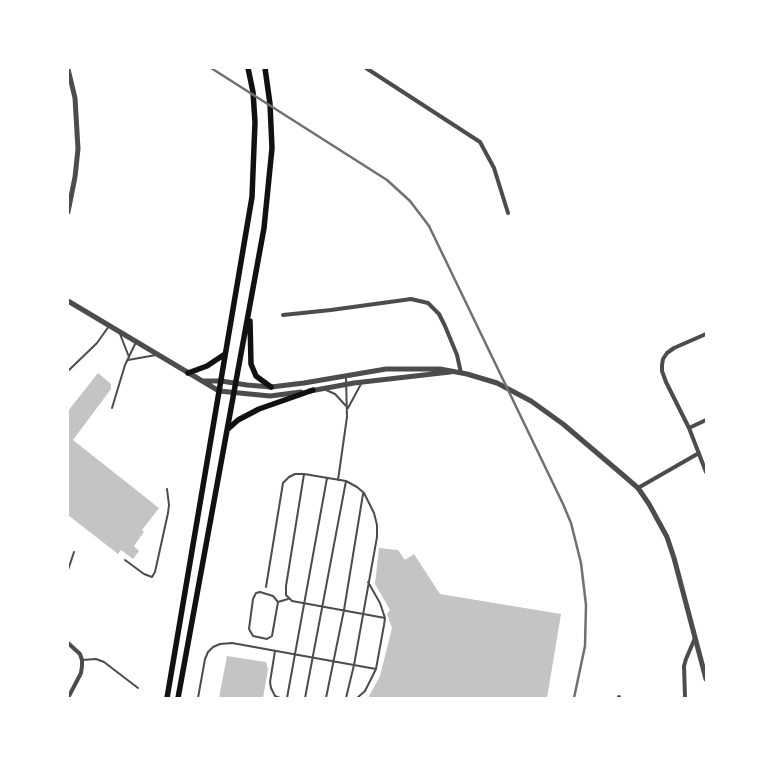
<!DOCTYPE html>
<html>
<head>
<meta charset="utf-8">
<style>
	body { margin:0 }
	#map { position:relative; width:774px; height:766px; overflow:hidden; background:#fff; font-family:Lato,sans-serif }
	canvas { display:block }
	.frame { position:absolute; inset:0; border:69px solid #fff; pointer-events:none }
</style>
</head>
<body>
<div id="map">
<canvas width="774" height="766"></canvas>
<div class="frame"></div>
</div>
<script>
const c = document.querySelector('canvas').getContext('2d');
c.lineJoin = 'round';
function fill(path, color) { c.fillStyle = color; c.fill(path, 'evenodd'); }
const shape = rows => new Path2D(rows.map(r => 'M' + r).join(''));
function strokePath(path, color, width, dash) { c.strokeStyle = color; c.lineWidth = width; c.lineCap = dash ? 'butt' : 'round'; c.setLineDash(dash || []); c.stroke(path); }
fill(shape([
	[98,373,111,384,111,389,73,440,159,508,142,530,144,532,134,546,139,551,133,559,121,550,118,554,68,515,68,411],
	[379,548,398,550,405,560,414,554,440,594,561,614,547,698,531,697,531,698,368,698,380,676,392,628,387,614,390,610,375,584],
	[227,656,266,662,268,669,263,698,219,698]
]), '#c4c4c4');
strokePath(shape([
	[120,334,129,357],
	[128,360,156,355],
	[68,371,97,343,109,326],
	[326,390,335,394,347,407],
	[112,408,125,365,136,342],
	[348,408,361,384],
	[304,474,286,586,286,595,292,601,385,618],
	[338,480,347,417,346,378],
	[125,560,144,574,152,577,155,572,168,513,169,505,167,489],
	[68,570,74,552],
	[266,587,283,483,289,477,295,474,304,474,346,481,357,487,364,493,374,513,377,525,377,537,354,665,346,698],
	[260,592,273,596,278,602,272,636,267,639,253,636,249,629,253,599,256,593,260,592],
	[278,602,288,599],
	[275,651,270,682,271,688,275,696,280,698],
	[82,660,96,659,104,662,138,688],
	[198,698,205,659,208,652,213,647,220,644,232,643,376,669],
	[287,698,327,478],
	[305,698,346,481],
	[326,698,344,610,363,494],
	[357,698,365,691,376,669,384,625,385,618,380,603,368,582]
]), '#4c4c4c', 2);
strokePath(shape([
	[366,68,480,142,494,168,508,213],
	[283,315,331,310,404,300,411,299,428,303,439,314,445,326,457,355,461,373],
	[706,334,674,348,667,353,663,359,662,365,662,371,666,382,689,428,706,472],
	[689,428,706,420],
	[638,488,699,453],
	[68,643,80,654,82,660,82,666,81,673,68,698],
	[685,697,684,666,686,659,695,638],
	[619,698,619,697]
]), '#4c4c4c', 4);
strokePath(shape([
	[68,69,75,98,78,149,75,177,68,212],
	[68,301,219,391,270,396,301,392],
	[203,381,221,381,247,385,271,387,304,383,386,369,440,369,467,374,497,383,531,401,563,424,623,475,638,488,649,504,667,537,674,558,706,679],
	[310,391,354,383,450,372]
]), '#4c4c4c', 5);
strokePath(shape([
	[250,321,251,364,256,376,271,387],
	[188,373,207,366,225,354],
	[228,429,238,420,259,409,313,390],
	[167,698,252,197,255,122,253,92,248,68],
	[178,698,264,228,272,148,270,104,265,68]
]), '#111', 5.5);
strokePath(shape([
	[211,68,387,180,410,201,429,226,563,504,571,523,581,563,586,605,585,646,574,698]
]), '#707070', 2.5);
</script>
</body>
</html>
